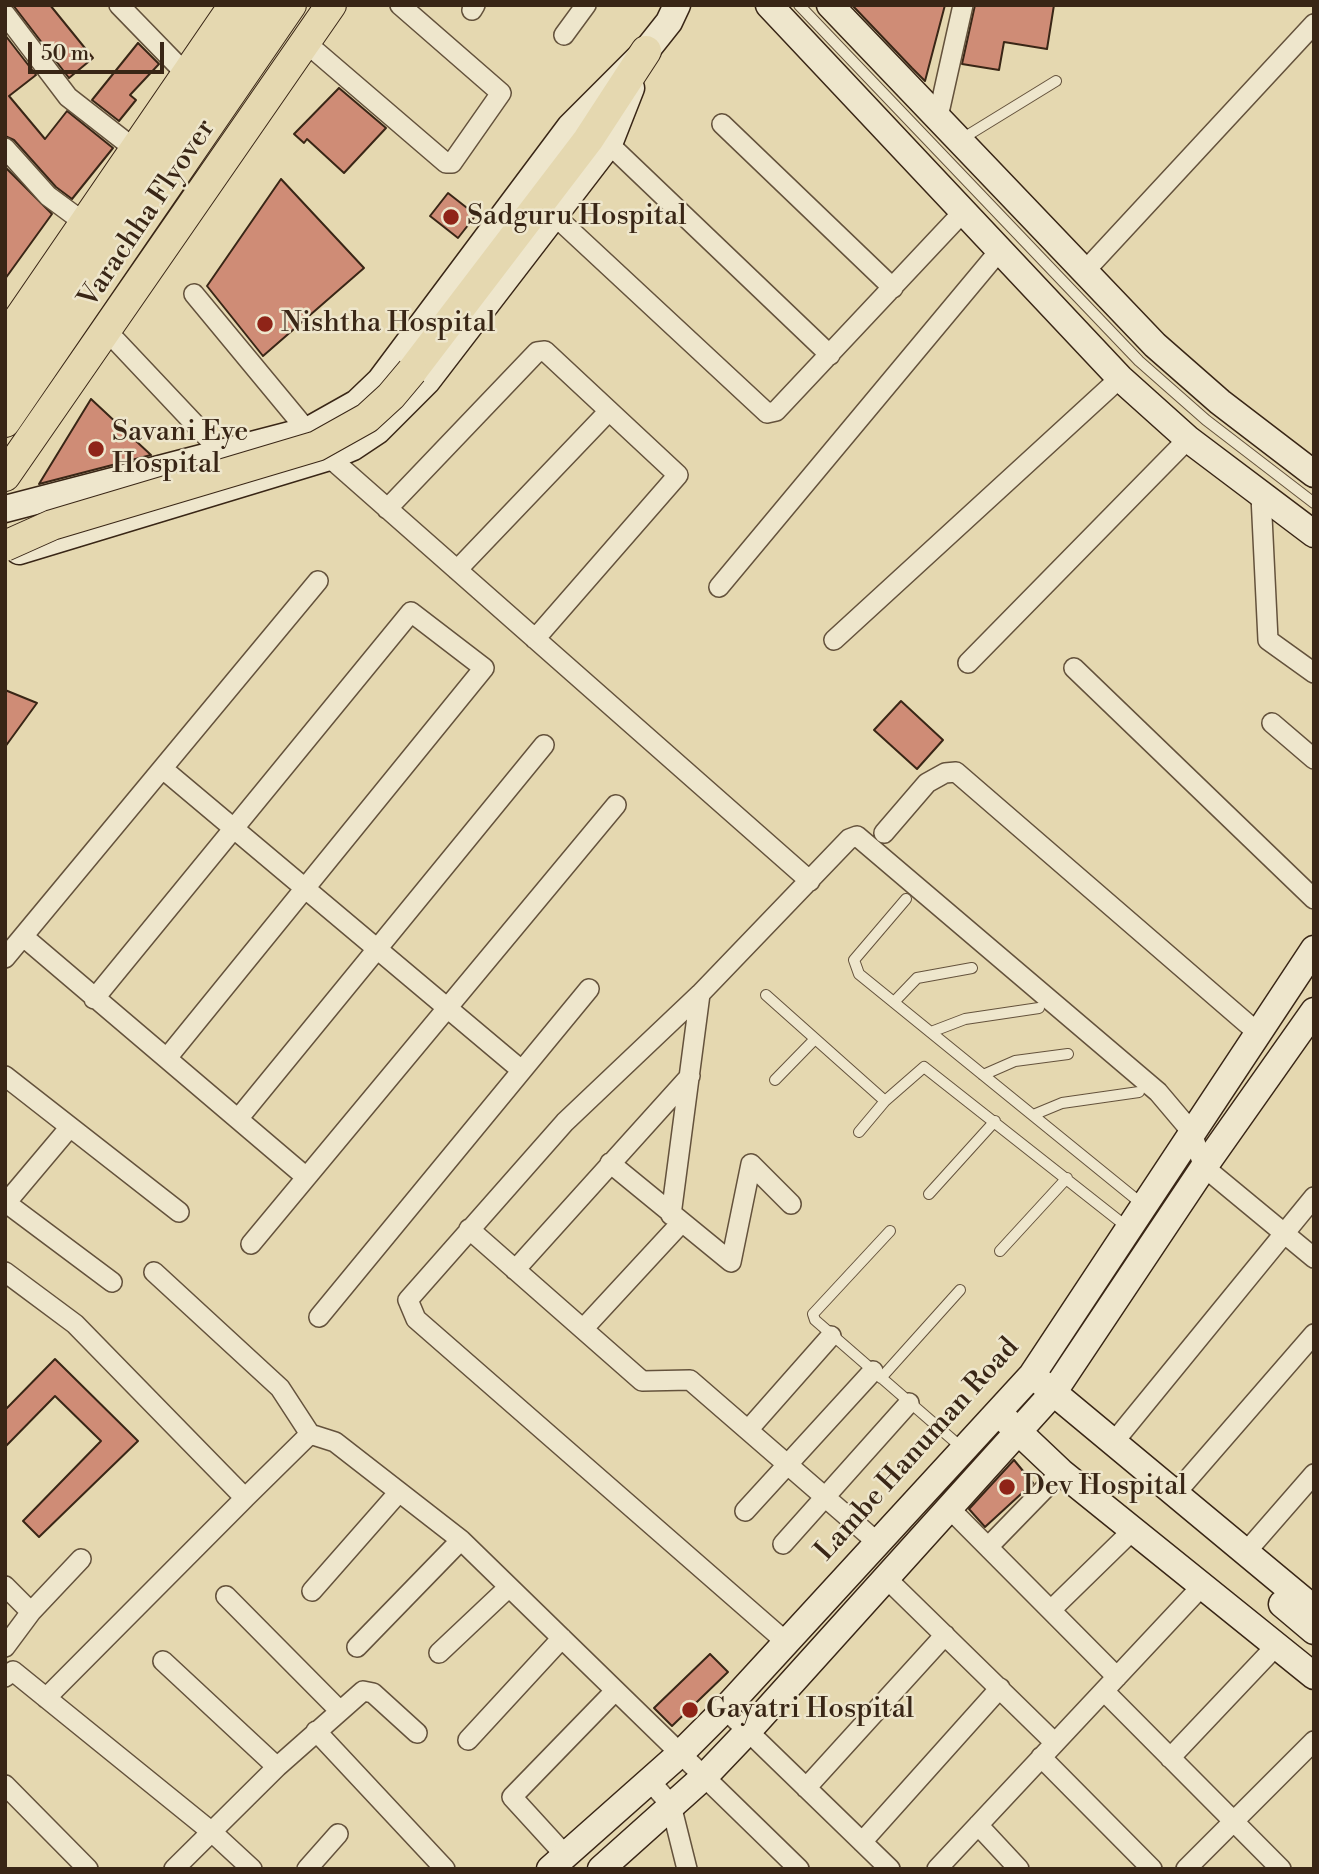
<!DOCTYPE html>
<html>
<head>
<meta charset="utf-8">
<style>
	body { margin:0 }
	#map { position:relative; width:1319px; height:1874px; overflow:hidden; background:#e5d8b0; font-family:"Libre Bodoni",serif }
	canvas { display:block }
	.frame { position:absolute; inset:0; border:7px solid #392616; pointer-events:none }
	.scale { position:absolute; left:28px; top:42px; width:136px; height:32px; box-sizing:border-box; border:4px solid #392616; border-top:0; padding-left:9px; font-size:21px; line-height:24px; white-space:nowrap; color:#392616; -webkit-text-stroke:5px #eee6cc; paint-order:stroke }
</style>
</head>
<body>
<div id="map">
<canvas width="1319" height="1874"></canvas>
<div class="frame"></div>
<div class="scale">50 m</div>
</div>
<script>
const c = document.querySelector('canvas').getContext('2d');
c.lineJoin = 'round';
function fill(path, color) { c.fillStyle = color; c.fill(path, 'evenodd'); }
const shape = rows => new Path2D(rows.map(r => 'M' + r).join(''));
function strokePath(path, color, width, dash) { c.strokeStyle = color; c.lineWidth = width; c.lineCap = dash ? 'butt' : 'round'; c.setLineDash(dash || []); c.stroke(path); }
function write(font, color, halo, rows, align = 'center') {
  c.font = font + ' "Libre Bodoni",serif'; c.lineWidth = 5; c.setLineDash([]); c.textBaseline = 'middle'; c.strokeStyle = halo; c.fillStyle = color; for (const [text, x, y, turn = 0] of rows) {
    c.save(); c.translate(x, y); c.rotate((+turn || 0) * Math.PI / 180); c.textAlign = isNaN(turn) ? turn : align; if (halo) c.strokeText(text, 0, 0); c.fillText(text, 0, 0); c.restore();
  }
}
const building = shape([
	[13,5,50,5,93,58,69,78,13,5],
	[852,5,945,5,925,81,912,68,852,5],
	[975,5,1054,5,1047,49,1004,42,999,70,962,64,975,5],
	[5,35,36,75,9,96,45,139,67,111,113,148,72,199,56,187,14,140,5,136,5,35],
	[138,43,159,64,130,95,136,100,119,121,92,100,138,43],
	[339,88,386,128,344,173,307,139,304,143,294,134,339,88],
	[5,167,52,214,5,279,5,167],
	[281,179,364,268,263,356,207,286,281,179],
	[448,193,476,215,458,238,430,216,448,193],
	[91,399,151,455,39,484,91,399],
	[5,690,37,703,5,747,5,690],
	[901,701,943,740,917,769,874,730,901,701],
	[55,1359,138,1441,39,1537,23,1521,101,1441,55,1396,5,1447,5,1410,55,1359],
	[1014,1460,1033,1483,985,1527,969,1509,1014,1460],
	[710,1654,728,1672,672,1726,654,1708,710,1654]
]);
fill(building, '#cf8c76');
strokePath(building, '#392616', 2);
const lane = shape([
	[799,5,1139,361,1206,420,1314,503],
	[960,140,1056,81],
	[906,899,854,960,859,974,1142,1204],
	[766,995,885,1101],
	[894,1002,917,978,972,968],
	[931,1032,965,1019,1039,1008],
	[983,1075,1015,1061,1068,1054],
	[775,1080,815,1039],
	[1033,1115,1062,1103,1139,1092],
	[859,1132,885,1101,924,1067,1127,1227],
	[929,1194,995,1121],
	[890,1231,813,1314,815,1320,961,1447],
	[1000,1251,1067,1178],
	[881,1378,960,1290]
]);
const street = shape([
	[119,5,187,75],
	[472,10,475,5],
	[5,14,68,97,136,150],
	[564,35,586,5],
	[305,42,446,163,452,163,501,93,400,5],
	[938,117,963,5],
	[722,124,893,288],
	[609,144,830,355],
	[5,148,48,196,86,224],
	[555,216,767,413,776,411,964,211],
	[1084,272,1314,24],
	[194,294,329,457,810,881],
	[107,331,223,454],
	[1261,496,1268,640,1314,673],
	[387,509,537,352,545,351,678,475,535,639],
	[457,570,609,411],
	[719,587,1000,250],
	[834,640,1120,378],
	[968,663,1188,439],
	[1074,668,1314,899],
	[1272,723,1314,759],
	[163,769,520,1069],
	[884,833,927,783,945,773,956,772,1258,1033],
	[25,938,306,1177],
	[5,958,318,581],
	[94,999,411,612,484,668,167,1058],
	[5,1076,179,1212],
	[238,1119,544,745],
	[610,1163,731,1262,751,1164,791,1204],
	[5,1202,112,1282],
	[6,1203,70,1127],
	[671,1215,700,994],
	[469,1229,642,1381,690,1380,878,1543],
	[251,1244,616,805],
	[515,1270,690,1076],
	[5,1272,75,1324,245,1498,310,1434,335,1442,461,1540,799,1869],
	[154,1272,280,1388,310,1434],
	[319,1317,589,989],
	[583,1329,681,1223],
	[748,1430,831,1336],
	[1113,1443,1314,1197],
	[1175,1494,1314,1334],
	[950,1509,1117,1677],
	[745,1511,873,1371],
	[783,1544,909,1403],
	[989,1546,1061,1472],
	[1246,1552,1314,1474],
	[886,1578,1055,1743],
	[5,1586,31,1612],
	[312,1591,399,1492],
	[226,1596,339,1710],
	[1051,1610,1132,1531],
	[786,1642,416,1319,408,1300,565,1122,700,994,849,839,857,836,1158,1092,1191,1131,1204,1167,1314,1258],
	[5,1647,31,1612,81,1559],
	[357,1647,461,1540],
	[439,1653,509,1587],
	[163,1661,277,1767],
	[5,1677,13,1671,213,1833,252,1869],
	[1104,1691,1281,1869],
	[46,1698,245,1498],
	[725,1709,890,1869],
	[316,1731,445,1869],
	[468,1740,562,1638],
	[1041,1757,1152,1869],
	[1170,1758,1276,1646],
	[650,1781,671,1805,687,1869],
	[5,1785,88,1869],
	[806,1788,945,1635],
	[978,1825,1019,1869],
	[862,1842,1000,1688],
	[565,1855,512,1797,615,1691],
	[174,1869,277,1767,363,1691,373,1693,417,1733],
	[307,1869,338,1834],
	[937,1869,1202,1586],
	[1186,1869,1314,1741]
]);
const secondary = shape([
	[769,5,1120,378,1188,439,1314,534],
	[830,5,1155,345,1220,402,1314,474],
	[5,509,309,430,357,403,380,381,570,127,646,51,669,22,677,5],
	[19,551,329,457,353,447,377,431,427,381,609,144,631,88],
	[1042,1383,1314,1609],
	[1006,1420,1061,1472,1314,1676],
	[1282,1604,1314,1631],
	[550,1869,682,1752,725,1709,1032,1375,1314,949],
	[601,1869,706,1775,748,1731,1053,1393,1204,1167,1314,1011]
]);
const primary = shape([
	[5,339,234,5],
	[412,371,588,140,646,51],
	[5,382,264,8],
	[5,422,291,5],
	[5,476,331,5]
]);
strokePath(lane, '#64523c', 12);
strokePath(street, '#64523c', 22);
strokePath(secondary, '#392616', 29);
strokePath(primary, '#392616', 32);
strokePath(lane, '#eee6cc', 10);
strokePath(street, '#eee6cc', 19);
strokePath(secondary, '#eee6cc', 26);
strokePath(primary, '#e5d8b0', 30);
const primaryBridge = shape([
	[5,546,52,525,317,446,367,418,391,396,412,371]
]);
strokePath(primaryBridge, '#392616', 32, []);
strokePath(primaryBridge, '#e5d8b0', 30);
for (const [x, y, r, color] of [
	[451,217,9,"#8f2418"],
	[265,324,9,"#8f2418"],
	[96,449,9,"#8f2418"],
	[1007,1487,9,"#8f2418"],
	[690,1710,9,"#8f2418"]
]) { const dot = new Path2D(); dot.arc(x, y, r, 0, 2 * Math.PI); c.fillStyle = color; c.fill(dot); strokePath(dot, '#eee6cc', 2.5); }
write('28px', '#392616', '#eee6cc', [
	["Varachha Flyover",148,214,-56],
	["Lambe Hanuman Road",918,1450,-48]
]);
write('28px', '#392616', '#eee6cc', [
	["Sadguru Hospital",467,217],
	["Nishtha Hospital",281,324],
	["Savani Eye",112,433],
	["Hospital",112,465],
	["Dev Hospital",1023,1487],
	["Gayatri Hospital",706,1710]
], 'left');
</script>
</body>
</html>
